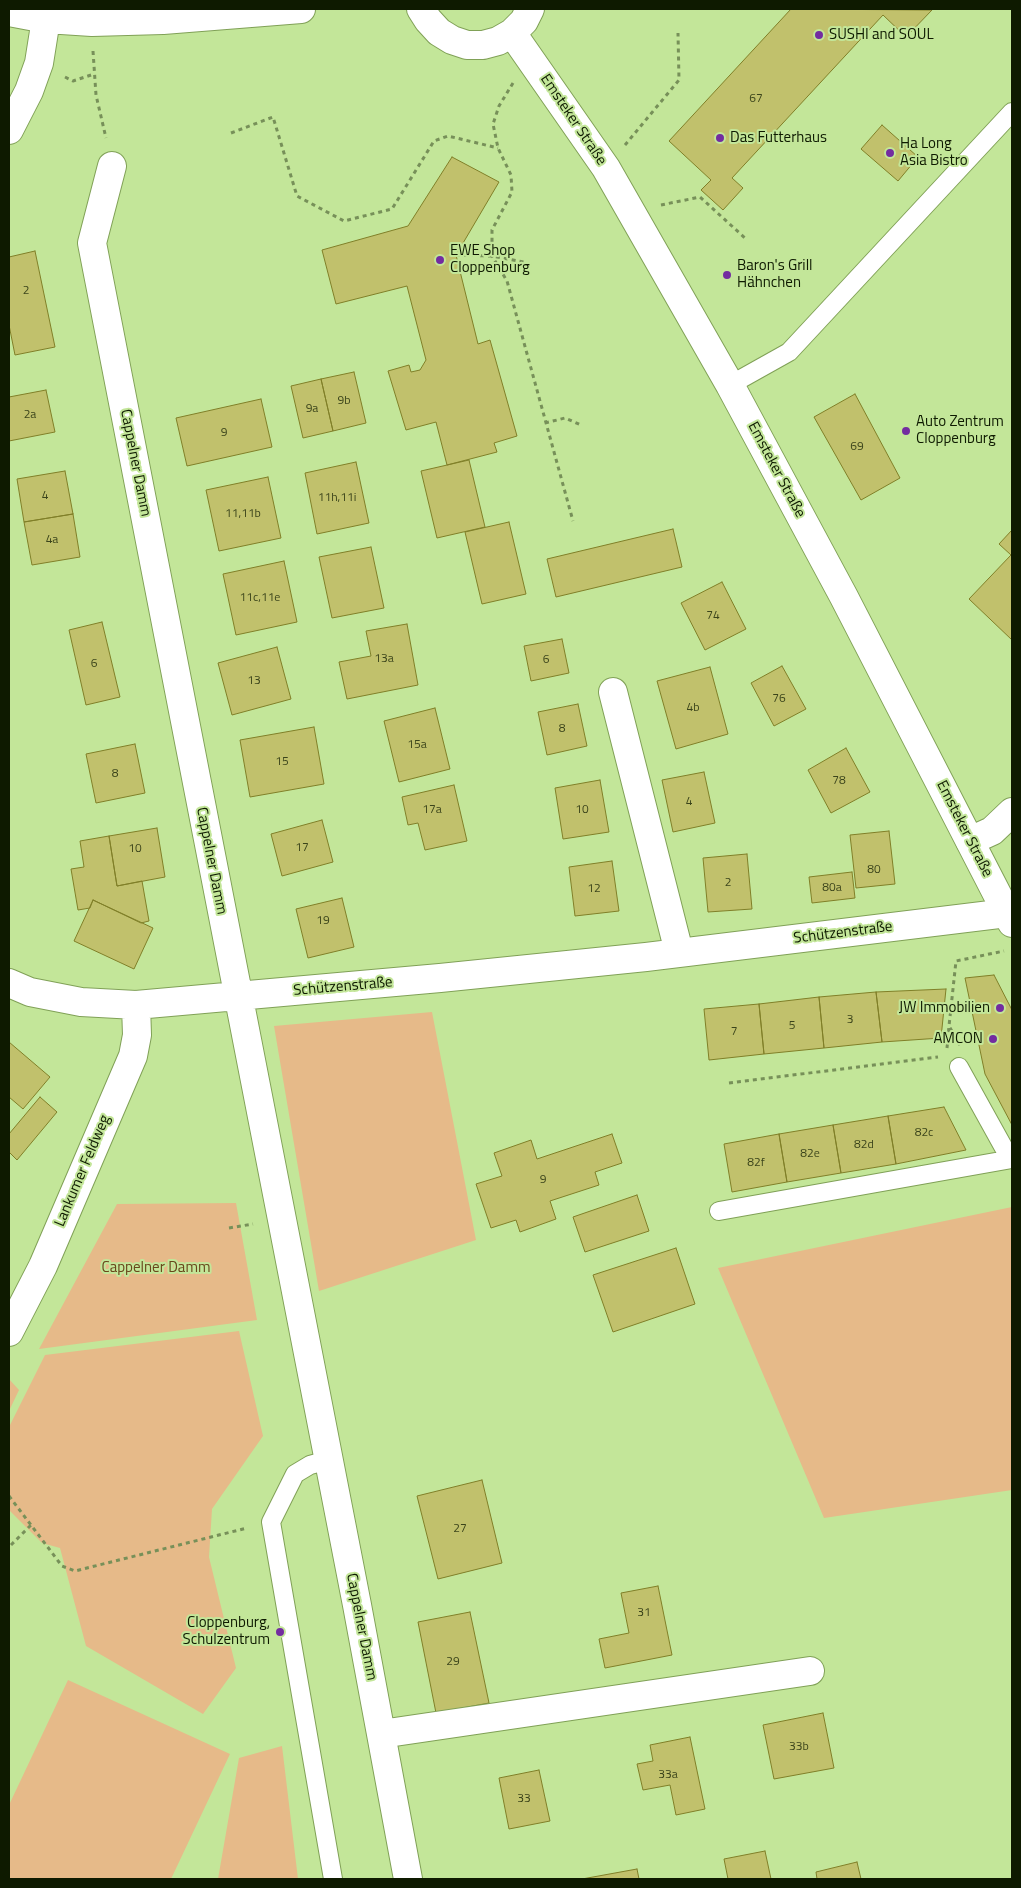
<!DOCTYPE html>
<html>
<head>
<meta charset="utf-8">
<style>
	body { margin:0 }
	#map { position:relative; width:1021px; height:1888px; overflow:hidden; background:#c3e699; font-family:"Titillium Web",sans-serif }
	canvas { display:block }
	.frame { position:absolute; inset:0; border:10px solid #0e1a00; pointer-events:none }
</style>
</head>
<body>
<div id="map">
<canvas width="1021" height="1888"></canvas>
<div class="frame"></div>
</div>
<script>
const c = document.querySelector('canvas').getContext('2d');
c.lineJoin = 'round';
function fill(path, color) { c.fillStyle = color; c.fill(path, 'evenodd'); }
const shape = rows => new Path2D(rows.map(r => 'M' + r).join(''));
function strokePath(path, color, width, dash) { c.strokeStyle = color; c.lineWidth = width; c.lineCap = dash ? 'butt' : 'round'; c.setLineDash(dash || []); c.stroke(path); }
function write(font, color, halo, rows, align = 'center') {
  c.font = font + ' "Titillium Web",sans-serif'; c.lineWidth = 4; c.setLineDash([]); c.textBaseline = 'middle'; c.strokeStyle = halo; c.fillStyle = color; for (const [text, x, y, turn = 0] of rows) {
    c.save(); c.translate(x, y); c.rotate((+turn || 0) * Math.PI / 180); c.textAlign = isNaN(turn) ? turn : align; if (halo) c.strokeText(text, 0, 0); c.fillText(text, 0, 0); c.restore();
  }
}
fill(shape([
	[432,1012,476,1240,319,1291,274,1026],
	[236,1203,257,1320,39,1349,117,1204],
	[1012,1207,1012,1490,824,1518,718,1268],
	[239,1331,263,1436,212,1509,209,1557,236,1668,203,1714,86,1646,60,1548,42,1543,9,1510,9,1427,45,1355],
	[9,1379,19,1390,9,1411],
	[68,1680,230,1754,171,1879,9,1879,9,1805],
	[282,1746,298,1879,218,1879,239,1758]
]), '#e6ba89');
const building = shape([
	[791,9,932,10,906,37,883,15,732,178,743,188,723,210,701,190,711,180,669,141,791,9],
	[882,125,918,157,898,181,861,149,882,125],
	[452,157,499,182,456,255,478,344,490,340,517,436,494,443,497,452,447,465,436,422,406,430,388,371,409,365,411,372,420,370,426,360,407,286,336,304,322,250,408,226,452,157],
	[35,251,55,347,15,355,9,325,9,257,35,251],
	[354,372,366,423,333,431,321,379,354,372],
	[321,379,333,431,303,438,291,386,321,379],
	[46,390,55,432,9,441,9,397,46,390],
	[855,394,900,478,861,500,814,417,855,394],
	[261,399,272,447,187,466,176,418,261,399],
	[469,460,485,527,437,538,421,471,469,460],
	[356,462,369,523,317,534,305,473,356,462],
	[65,471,73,514,24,522,17,479,65,471],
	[268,477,281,538,219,551,206,490,268,477],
	[73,514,80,557,32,565,24,522,73,514],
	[509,522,526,594,482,604,465,532,509,522],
	[673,529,682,567,556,597,547,559,673,529],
	[1012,530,1012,640,969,599,1011,555,999,544,1012,530],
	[371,547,384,608,332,618,319,557,371,547],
	[284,561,297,622,236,635,223,574,284,561],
	[722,582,746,629,705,650,681,603,722,582],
	[102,622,120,697,86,705,69,630,102,622],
	[407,624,418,685,347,699,339,662,371,656,366,631,407,624],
	[562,639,569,673,531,681,524,646,562,639],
	[277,647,291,699,232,715,218,663,277,647],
	[782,666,806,709,774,726,751,683,782,666],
	[710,667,728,734,676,749,657,681,710,667],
	[578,704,587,746,547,755,538,712,578,704],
	[435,708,450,769,399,782,384,721,435,708],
	[314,727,324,784,250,797,240,740,314,727],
	[135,744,145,793,96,803,86,754,135,744],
	[846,748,870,792,831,813,808,770,846,748],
	[704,772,715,823,673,832,662,780,704,772],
	[600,780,609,832,563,839,555,788,600,780],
	[454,785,467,841,425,850,418,823,408,825,402,797,454,785],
	[322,820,333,862,282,876,271,834,322,820],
	[157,828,165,877,117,886,109,836,157,828],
	[889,831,895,884,856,888,850,835,889,831],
	[109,836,117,886,142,881,149,921,141,923,93,900,90,908,78,910,71,869,84,867,80,841,109,836],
	[747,854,752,909,708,912,703,858,747,854],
	[612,861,619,911,575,916,569,867,612,861],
	[852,872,855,898,812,903,809,877,852,872],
	[342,898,354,947,308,958,296,909,342,898],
	[93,900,153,928,134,969,74,941,93,900],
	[994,975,1012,1010,1012,1125,985,1074,965,978,994,975],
	[946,989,941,1038,882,1042,876,992,946,989],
	[876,992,882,1042,824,1048,819,997,876,992],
	[819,997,824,1048,764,1054,759,1004,819,997],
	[759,1004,764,1054,709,1060,704,1009,759,1004],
	[9,1042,50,1077,23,1109,9,1097,9,1042],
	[40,1097,57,1112,17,1160,9,1152,9,1134,40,1097],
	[944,1107,966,1150,896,1164,888,1116,944,1107],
	[888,1116,896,1164,841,1173,833,1125,888,1116],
	[833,1125,841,1173,787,1182,779,1134,833,1125],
	[612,1134,622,1163,595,1172,599,1185,550,1201,556,1219,520,1232,516,1220,491,1228,476,1184,502,1176,494,1153,531,1140,537,1159,612,1134],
	[779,1134,787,1182,732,1192,724,1144,779,1134],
	[637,1195,649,1231,585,1252,573,1217,637,1195],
	[676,1248,695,1304,613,1332,593,1275,676,1248],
	[482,1480,502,1563,438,1579,417,1496,482,1480],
	[658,1586,672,1655,605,1668,599,1639,629,1633,621,1593,658,1586],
	[470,1612,489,1703,436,1713,418,1622,470,1612],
	[823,1713,834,1768,774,1779,763,1725,823,1713],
	[690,1737,705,1809,676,1815,670,1785,643,1790,637,1764,653,1761,650,1745,690,1737],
	[539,1770,550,1821,509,1829,499,1778,539,1770],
	[765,1851,771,1879,728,1879,724,1859,765,1851],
	[857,1862,861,1879,817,1879,816,1872,857,1862],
	[637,1869,639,1879,582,1879,637,1869]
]);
fill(building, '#c1c16c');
strokePath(building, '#807f28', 1);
const lane = shape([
	[730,385,789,352,1012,112],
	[959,1067,1010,1159],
	[719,1211,1012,1159],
	[328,1460,310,1465,295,1474,271,1522,333,1879]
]);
const street = shape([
	[112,166,92,243,357,1605,408,1879],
	[613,692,679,952],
	[970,841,992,831,1012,812],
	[9,983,30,992,81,1002,136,1005,440,978,646,957,1007,913],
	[9,1332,43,1266,133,1056,137,1035,136,1005],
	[381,1734,810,1671]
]);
const secondary = shape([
	[421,9,428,20,439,32,452,40,467,45,483,45,498,41,512,33,524,21,530,9],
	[9,12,46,19,92,22,163,20,301,9],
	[512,33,606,168,730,385,844,597,1012,923],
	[9,130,29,91,39,63,46,19]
]);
strokePath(lane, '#80a157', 20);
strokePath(street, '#80a157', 30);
strokePath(secondary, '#80a157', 30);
strokePath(shape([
	[93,51,96,95,106,138],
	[65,77,73,81,94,74],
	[513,83,499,106,493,124,498,148,511,175,512,192,492,230,492,256,507,281,573,521],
	[231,133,273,117,297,196,344,221,392,209,434,141,448,136,498,148],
	[625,145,679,80,678,33],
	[661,205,700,197,745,238],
	[456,255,492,256,524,262],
	[545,423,565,418,581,425],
	[960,1045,949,1026,956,961,1004,951],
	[947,1048,949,1026],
	[729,1083,938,1057],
	[229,1228,253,1224],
	[9,1496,62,1566,75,1571,247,1528],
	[11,1545,31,1525]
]), '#779059', 3, [4, 4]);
strokePath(lane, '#fff', 18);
strokePath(street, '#fff', 28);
strokePath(secondary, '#fff', 28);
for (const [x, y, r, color] of [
	[819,35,5,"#732ca0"],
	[720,138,5,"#732ca0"],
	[890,153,5,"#732ca0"],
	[440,260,5,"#732ca0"],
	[727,275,5,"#732ca0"],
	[906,431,5,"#732ca0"],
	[1000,1008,5,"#732ca0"],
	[993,1039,5,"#732ca0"],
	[280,1632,5,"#732ca0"]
]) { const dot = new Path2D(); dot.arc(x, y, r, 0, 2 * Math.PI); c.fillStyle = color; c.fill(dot); strokePath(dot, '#c3e699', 2); }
write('12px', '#3b441b', null, [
	["67",756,99],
	["2",26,291],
	["9b",344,401],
	["9a",312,409],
	["2a",30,415],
	["9",224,433],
	["69",857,447],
	["4",45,496],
	["11h,11i",337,498],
	["11,11b",243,514],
	["4a",52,540],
	["11c,11e",260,598],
	["74",713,616],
	["13a",384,659],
	["6",546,660],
	["6",94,664],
	["13",254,681],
	["76",779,699],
	["4b",693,708],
	["8",562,729],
	["15a",417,745],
	["15",282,762],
	["8",115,774],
	["78",839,781],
	["4",689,802],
	["17a",432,810],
	["10",582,810],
	["17",302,848],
	["10",135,849],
	["80",874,870],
	["2",728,883],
	["80a",832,888],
	["12",594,889],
	["19",323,921],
	["3",850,1020],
	["5",792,1026],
	["7",734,1032],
	["82c",924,1133],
	["82d",864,1145],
	["82e",810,1154],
	["82f",756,1163],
	["9",543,1180],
	["27",460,1529],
	["31",644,1613],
	["29",453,1662],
	["33b",799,1747],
	["33a",668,1775],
	["33",524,1799]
]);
write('15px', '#0e1a00', '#c3e699', [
	["SUSHI and SOUL",829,35],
	["Das Futterhaus",730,138],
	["Ha Long",900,144],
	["Asia Bistro",900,161],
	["EWE Shop",450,251],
	["Cloppenburg",450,268],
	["Baron's Grill",737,266],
	["Hähnchen",737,283],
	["Auto Zentrum",916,422],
	["Cloppenburg",916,439],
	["JW Immobilien",990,1008,"right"],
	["AMCON",983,1039,"right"],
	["Cloppenburg,",270,1623,"right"],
	["Schulzentrum",270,1640,"right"]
], 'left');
write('15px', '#0e1a00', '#c3e699', [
	["Emsteker Straße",573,120,56],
	["Cappelner Damm",135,463,79],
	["Emsteker Straße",776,470,62],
	["Emsteker Straße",964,829,63],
	["Cappelner Damm",211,861,79],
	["Schützenstraße",843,933,-7],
	["Schützenstraße",343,987,-5],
	["Lankumer Feldweg",83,1171,-67],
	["Cappelner Damm",361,1627,79]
]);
write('15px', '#69461b', '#c3e699', [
	["Cappelner Damm",156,1268]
]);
</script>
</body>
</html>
